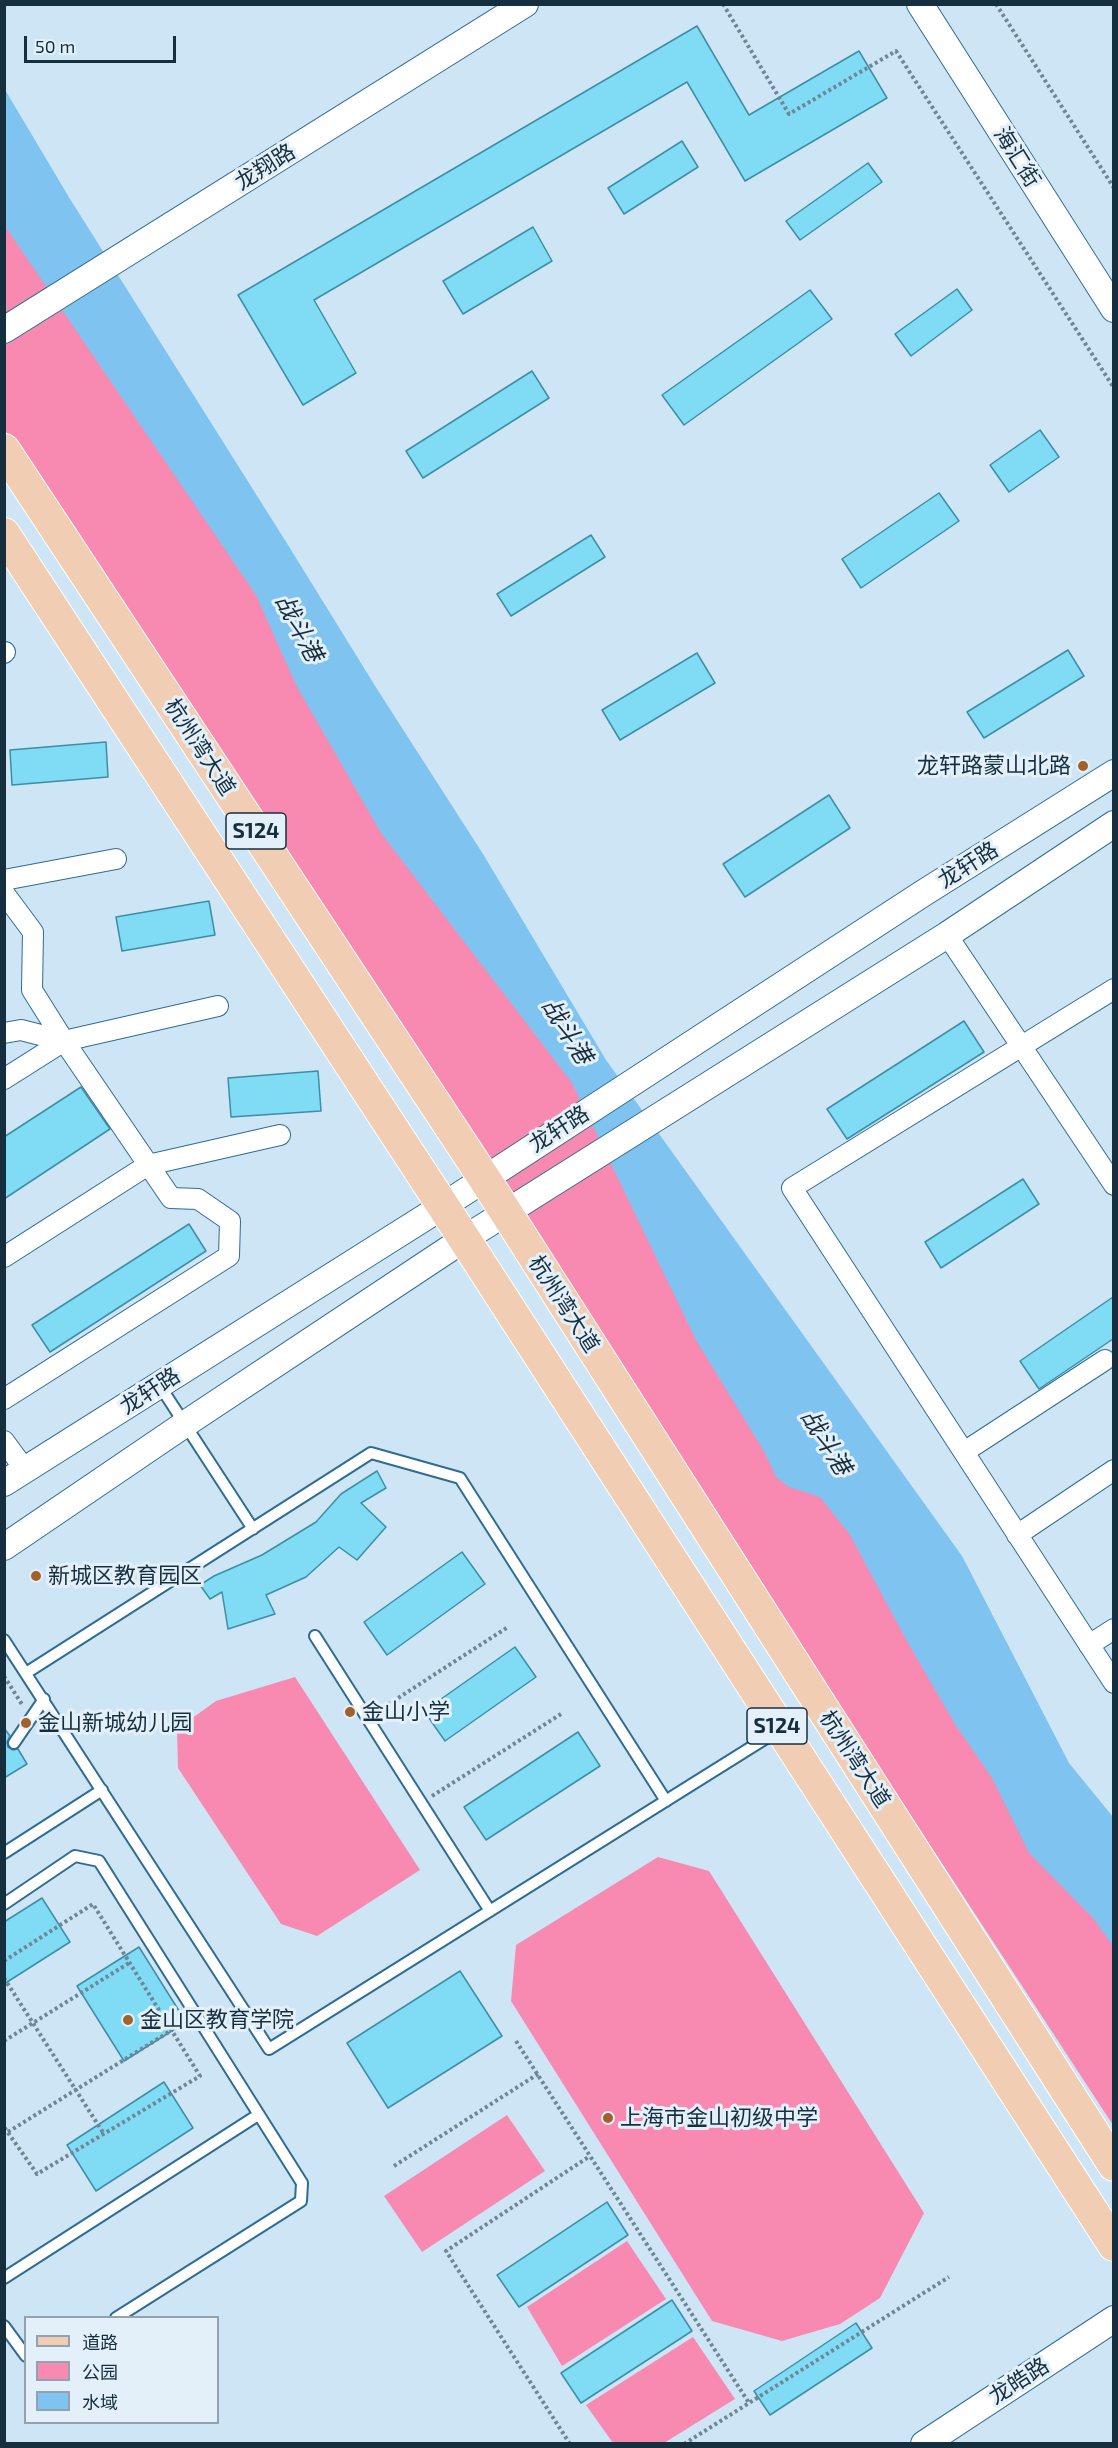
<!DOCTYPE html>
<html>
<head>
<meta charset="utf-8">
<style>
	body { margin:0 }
	#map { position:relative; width:1118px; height:2448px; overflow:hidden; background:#cde5f5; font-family:"Exo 2","Noto Sans SC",sans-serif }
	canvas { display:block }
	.frame { position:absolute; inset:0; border:6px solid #162f3f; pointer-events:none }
	.legend { position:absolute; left:24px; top:2316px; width:195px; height:108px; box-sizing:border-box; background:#e4f0f9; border:2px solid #92a3af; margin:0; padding:8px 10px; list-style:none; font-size:18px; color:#162f3f }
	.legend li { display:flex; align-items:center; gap:12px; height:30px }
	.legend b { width:30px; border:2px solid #92a3af }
	.scale { position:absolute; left:24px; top:36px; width:152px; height:27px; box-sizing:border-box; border:3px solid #162f3f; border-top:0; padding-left:8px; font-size:18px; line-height:21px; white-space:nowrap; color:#162f3f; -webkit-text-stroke:4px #e4f0f9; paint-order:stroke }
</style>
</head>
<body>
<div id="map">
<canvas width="1118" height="2448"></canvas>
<div class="frame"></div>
<ul class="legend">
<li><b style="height:8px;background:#f1ceb3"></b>道路</li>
<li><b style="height:16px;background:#f88ab2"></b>公园</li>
<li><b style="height:16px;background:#7fc3f0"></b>水域</li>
</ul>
<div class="scale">50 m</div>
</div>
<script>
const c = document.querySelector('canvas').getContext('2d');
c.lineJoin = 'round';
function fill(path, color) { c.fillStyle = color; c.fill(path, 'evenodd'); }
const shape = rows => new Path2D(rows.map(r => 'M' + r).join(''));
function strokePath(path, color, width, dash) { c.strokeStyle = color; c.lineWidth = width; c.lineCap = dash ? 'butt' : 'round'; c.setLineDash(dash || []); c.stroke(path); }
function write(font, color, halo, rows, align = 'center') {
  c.font = font + ' "Exo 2","Noto Sans SC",sans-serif'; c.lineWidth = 6; c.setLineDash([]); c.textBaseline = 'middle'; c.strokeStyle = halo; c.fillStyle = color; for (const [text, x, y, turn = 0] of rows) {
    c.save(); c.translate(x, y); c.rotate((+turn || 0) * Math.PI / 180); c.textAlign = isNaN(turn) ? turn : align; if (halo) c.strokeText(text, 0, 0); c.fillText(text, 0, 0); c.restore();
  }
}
fill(shape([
	[4,224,263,593,580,1080,827,1495,1113,1935,1113,2125,5,430],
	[295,1677,420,1870,317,1936,281,1924,178,1768,177,1729,216,1701],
	[658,1857,709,1871,924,2213,880,2298,840,2324,782,2341,712,2321,511,2001,516,1945],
	[507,2115,545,2171,422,2252,384,2196],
	[627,2241,666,2299,562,2366,527,2307],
	[693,2337,735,2399,664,2443,613,2443,586,2405]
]), '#f88ab2');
fill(shape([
	[4,88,70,199,288,545,377,689,483,854,606,1060,962,1556,1069,1763,1113,1817,1113,1946,1093,1918,1029,1853,992,1778,955,1724,908,1643,850,1535,820,1497,789,1487,776,1477,765,1453,696,1340,572,1083,381,833,296,685,256,595,5,226]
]), '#7fc3f0');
const building = shape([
	[697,26,749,115,859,51,887,98,745,181,687,82,314,300,356,373,303,405,238,295,697,26],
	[682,141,698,167,624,214,608,188,682,141],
	[868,163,882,182,800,240,786,221,868,163],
	[533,227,552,261,463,314,443,281,533,227],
	[957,289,972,310,911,356,895,334,957,289],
	[810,290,832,319,684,425,662,395,810,290],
	[532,371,549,398,423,478,406,451,532,371],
	[1040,430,1059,457,1009,492,990,465,1040,430],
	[939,493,959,521,861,588,842,559,939,493],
	[591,535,605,557,511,616,497,594,591,535],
	[1068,650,1084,676,984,738,967,712,1068,650],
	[697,653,715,683,620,740,602,710,697,653],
	[106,742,108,777,12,785,10,750,106,742],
	[829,795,850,828,745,897,723,864,829,795],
	[209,901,215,935,122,951,116,917,209,901],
	[964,1021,984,1052,847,1139,827,1109,964,1021],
	[318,1071,321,1111,231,1117,228,1078,318,1071],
	[81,1087,110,1129,4,1199,4,1137,81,1087],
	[1023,1179,1039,1204,941,1268,925,1242,1023,1179],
	[189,1224,206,1251,50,1352,32,1325,189,1224],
	[1113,1297,1113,1339,1039,1389,1020,1361,1113,1297],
	[377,1471,386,1488,361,1503,386,1527,357,1560,339,1547,306,1577,266,1595,275,1614,228,1629,222,1592,210,1599,200,1585,214,1576,262,1555,316,1522,341,1494,377,1471],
	[462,1552,485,1584,387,1655,364,1622,462,1552],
	[515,1647,536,1677,445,1741,424,1711,515,1647],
	[4,1728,10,1736,7,1742,8,1747,13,1750,18,1749,27,1764,4,1778,4,1728],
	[578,1732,600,1766,486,1840,464,1807,578,1732],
	[42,1898,70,1942,4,1984,4,1922,42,1898],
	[139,1947,186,2022,124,2061,77,1986,139,1947],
	[460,1971,502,2036,388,2108,347,2043,460,1971],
	[164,2082,193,2128,96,2191,67,2145,164,2082],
	[607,2202,628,2235,519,2307,497,2275,607,2202],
	[672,2300,692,2331,581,2403,561,2373,672,2300],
	[856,2323,872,2348,770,2415,754,2391,856,2323]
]);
fill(building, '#80dbf5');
strokePath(building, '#3d8ea4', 1.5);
const service = shape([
	[160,1386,253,1529],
	[315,1636,490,1911],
	[4,1640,269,2049,779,1730],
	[26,1673,371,1453,460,1478,666,1801],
	[14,1743,44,1699],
	[4,1853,102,1790],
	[4,1904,75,1856,99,1861,302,2183,301,2201,116,2318],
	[4,2278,258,2115],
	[4,2326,26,2356]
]);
const minor = shape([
	[4,653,5,652],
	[4,880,116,859],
	[4,893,33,932,32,990,64,1041,171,1198,198,1199,230,1221,229,1256,4,1399],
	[947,935,1114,1185],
	[1114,989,792,1188,1114,1683],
	[4,1033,21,1030,64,1041],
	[4,1079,64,1041,218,1006],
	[4,1257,148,1165,280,1135],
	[4,1441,26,1471],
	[964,1452,1105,1360],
	[1017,1535,1114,1470],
	[1089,1645,1114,1629]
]);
const tertiary = shape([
	[920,4,1114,309],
	[4,330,525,4],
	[4,1483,443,1206,922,894,1114,773],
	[4,1547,185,1424,464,1239,947,935,1114,824],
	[924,2444,1114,2319]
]);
const primary = shape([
	[4,450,484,1178,1114,2165],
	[4,534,443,1206,1114,2245]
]);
strokePath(service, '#306c91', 14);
strokePath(minor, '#306c91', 22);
strokePath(tertiary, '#306c91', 28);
strokePath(primary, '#fff', 34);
strokePath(shape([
	[723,4,789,114,896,51,1114,388],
	[996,4,1114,188],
	[4,1676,23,1706],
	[378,1711,508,1627],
	[432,1796,561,1714],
	[4,1961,93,1904,200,2076,37,2174,4,2127],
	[4,1978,104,2134],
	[4,2041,129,1963],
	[516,2041,749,2403],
	[8,2132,172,2030],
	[394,2166,538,2074],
	[570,2444,446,2251,590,2156],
	[684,2444,949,2277]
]), '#6e8696', 4, [3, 3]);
strokePath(service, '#fff', 10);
strokePath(minor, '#fff', 20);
strokePath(tertiary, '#fff', 26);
strokePath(primary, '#f1ceb3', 32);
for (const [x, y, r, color] of [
	[1083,766,6,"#a1612a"],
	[36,1576,6,"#a1612a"],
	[350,1712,6,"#a1612a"],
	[26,1723,6,"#a1612a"],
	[128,2020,6,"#a1612a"],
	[608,2118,6,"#a1612a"]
]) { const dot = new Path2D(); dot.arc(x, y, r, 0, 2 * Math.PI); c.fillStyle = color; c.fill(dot); strokePath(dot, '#e4f0f9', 2); }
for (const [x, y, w] of [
	[256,831,60],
	[777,1726,60]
]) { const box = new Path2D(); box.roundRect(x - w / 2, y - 18, w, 36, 4.5); c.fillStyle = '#e4f0f9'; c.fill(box); strokePath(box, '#162f3f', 1.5); }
write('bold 21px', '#162f3f', null, [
	["S124",256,831],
	["S124",777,1726]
]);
write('22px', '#162f3f', '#e4f0f9', [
	["海汇街",1017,157,58],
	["龙翔路",265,167,-32],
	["杭州湾大道",200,747,57],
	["龙轩路",968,865,-32],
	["龙轩路",559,1129,-33],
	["杭州湾大道",564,1304,57],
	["龙轩路",150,1391,-33],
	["杭州湾大道",855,1759,57],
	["龙皓路",1019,2381,-33]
]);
write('22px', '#162f3f', '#e4f0f9', [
	["龙轩路蒙山北路",1071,766,"right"],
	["新城区教育园区",48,1576],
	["金山小学",362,1712],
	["金山新城幼儿园",38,1723],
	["金山区教育学院",140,2020],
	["上海市金山初级中学",620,2118]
], 'left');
write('italic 24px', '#182d3b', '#e4f0f9', [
	["战斗港",299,628,62],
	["战斗港",567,1031,58],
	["战斗港",826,1442,58]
]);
</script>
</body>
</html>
